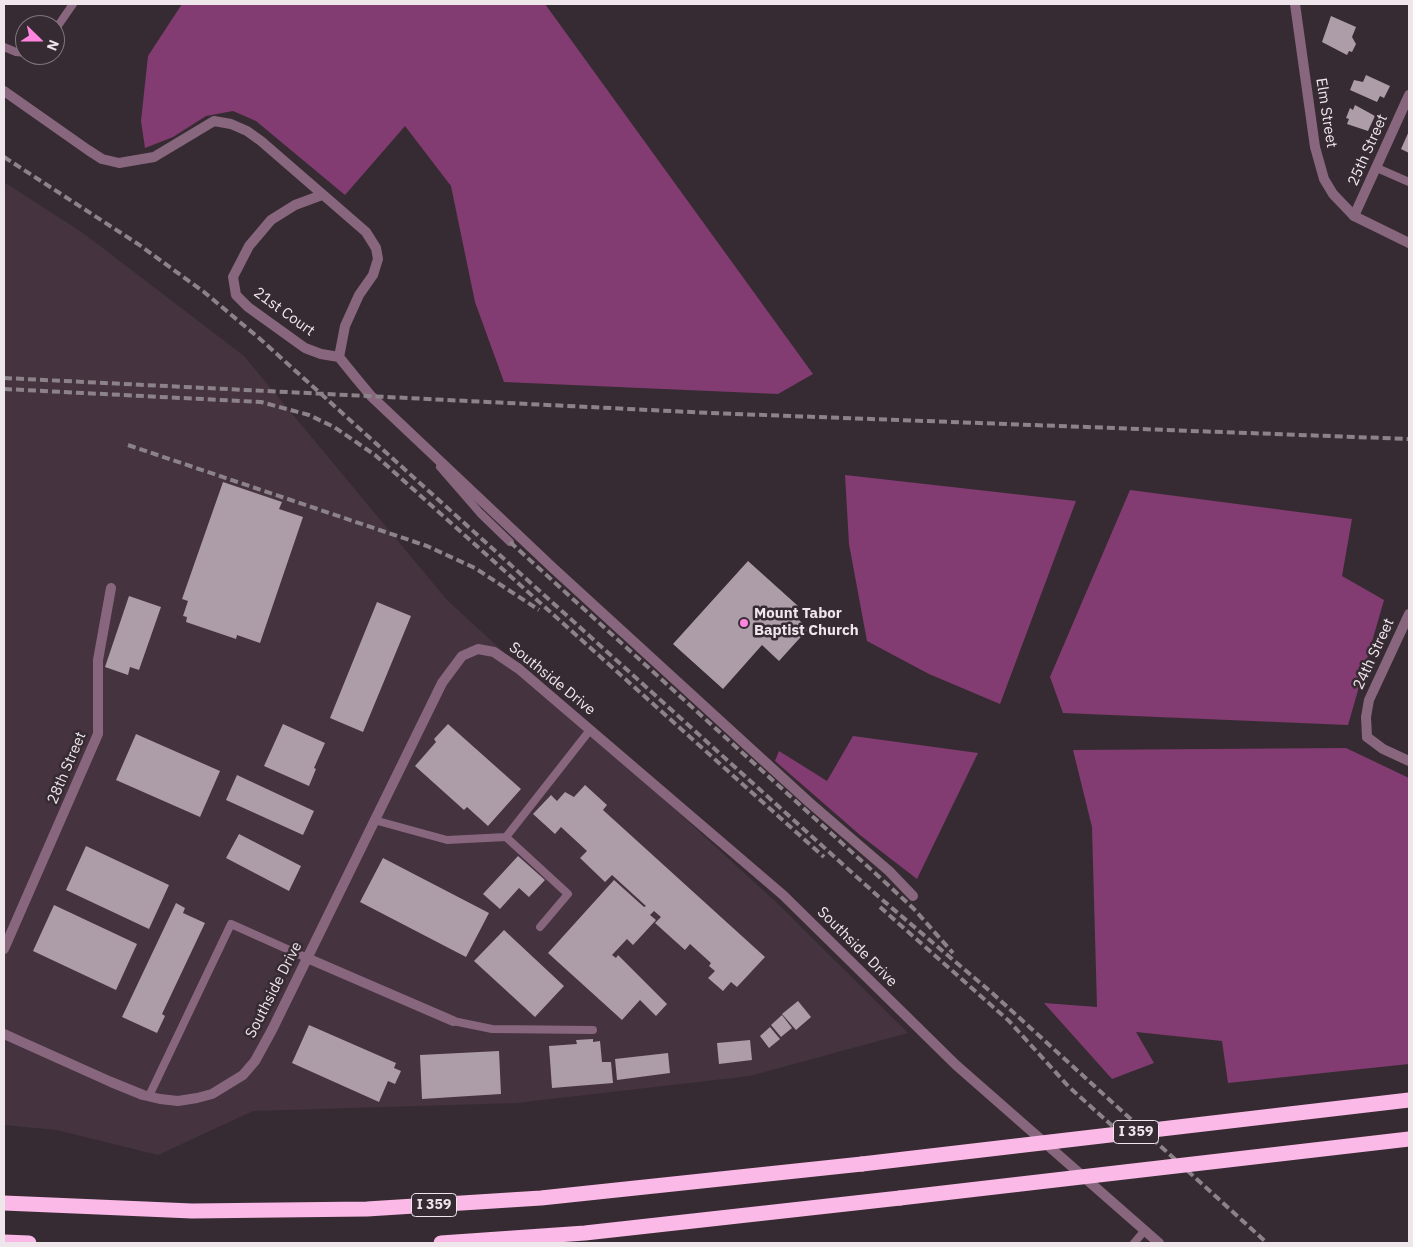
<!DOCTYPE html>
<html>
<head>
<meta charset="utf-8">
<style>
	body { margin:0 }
	#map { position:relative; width:1413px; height:1247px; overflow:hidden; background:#372b33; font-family:"IBM Plex Sans",sans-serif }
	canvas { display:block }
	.frame { position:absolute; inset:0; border:5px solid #efe6ec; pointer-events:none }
	.north { position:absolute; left:15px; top:15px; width:50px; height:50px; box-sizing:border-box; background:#372b33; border:1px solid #81767d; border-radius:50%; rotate:112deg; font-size:14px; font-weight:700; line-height:20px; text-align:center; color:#efe6ec }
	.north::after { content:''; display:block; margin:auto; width:18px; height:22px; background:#ff85df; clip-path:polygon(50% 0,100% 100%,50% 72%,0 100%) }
</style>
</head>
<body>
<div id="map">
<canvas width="1413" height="1247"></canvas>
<div class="frame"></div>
<div class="north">N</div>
</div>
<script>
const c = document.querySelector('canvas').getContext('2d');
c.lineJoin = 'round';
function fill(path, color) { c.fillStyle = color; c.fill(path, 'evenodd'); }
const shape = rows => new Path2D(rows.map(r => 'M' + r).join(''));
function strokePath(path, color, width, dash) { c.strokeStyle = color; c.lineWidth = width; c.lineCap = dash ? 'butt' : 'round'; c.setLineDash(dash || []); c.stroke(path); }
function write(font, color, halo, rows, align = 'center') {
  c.font = font + ' "IBM Plex Sans",sans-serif'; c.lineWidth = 5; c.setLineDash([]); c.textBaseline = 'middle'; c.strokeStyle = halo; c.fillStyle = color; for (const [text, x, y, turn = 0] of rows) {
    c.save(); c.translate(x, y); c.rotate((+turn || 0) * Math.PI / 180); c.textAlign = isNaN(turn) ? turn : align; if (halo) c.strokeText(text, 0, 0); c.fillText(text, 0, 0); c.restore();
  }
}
fill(shape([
	[4,182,83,233,244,356,447,600,778,904,908,1033,750,1076,516,1103,253,1111,158,1155,57,1130,4,1125]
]), '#45333f');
fill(shape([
	[182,4,545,4,813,374,778,394,504,382,475,302,451,186,405,126,345,195,256,121,233,111,206,116,173,137,145,148,141,121,148,56],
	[845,475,1076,501,1000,704,929,674,867,641,849,544],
	[1130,490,1352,519,1342,576,1384,600,1348,725,1063,713,1050,677],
	[853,736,978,753,917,879,860,835,775,761,779,751,827,781],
	[1346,748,1409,778,1409,1064,1228,1083,1222,1041,1136,1032,1154,1063,1112,1079,1044,1003,1097,1007,1092,827,1073,750]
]), '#823c71');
fill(shape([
	[1331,16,1356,27,1352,37,1356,44,1352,52,1349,51,1347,55,1322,42],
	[1366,75,1390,86,1384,98,1380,96,1377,102,1350,90,1354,80,1363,82],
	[1355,105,1375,116,1368,131,1347,124,1349,119,1346,118,1350,108,1353,110],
	[1409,131,1409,153,1401,149],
	[223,482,282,502,279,509,303,517,260,643,237,635,236,639,186,622,187,617,183,616,188,601,182,599],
	[748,561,798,606,792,613,808,629,779,661,762,645,723,689,673,644],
	[129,596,161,607,139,670,130,667,128,675,105,667],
	[377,602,411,616,363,732,330,718],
	[283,724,325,743,314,768,316,769,309,786,264,766],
	[448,724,521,789,488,826,467,807,464,810,415,766,436,742,434,739],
	[136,734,220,771,200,817,116,780],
	[237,775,314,811,303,835,226,800],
	[585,785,607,805,603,810,765,957,737,987,731,982,723,991,708,978,715,971,709,966,711,963,690,944,685,950,655,923,661,917,654,911,650,915,656,920,633,945,627,939,612,955,616,958,618,955,667,1004,656,1016,640,1000,622,1020,548,953,614,880,644,907,646,906,612,875,605,882,580,858,587,851,561,827,555,834,533,814,551,795,557,801,565,792,574,797],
	[239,834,301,866,289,891,226,858],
	[86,846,169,885,149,929,66,890],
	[518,856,545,880,529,897,519,888,500,909,483,894],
	[383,858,489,913,466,957,360,902],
	[176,903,185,908,183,913,205,923,162,1014,165,1016,157,1033,122,1017],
	[54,905,137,944,116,990,33,951],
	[504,930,564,986,535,1017,474,961],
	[798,1001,811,1017,796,1030,782,1014],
	[782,1015,792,1028,781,1037,771,1025],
	[309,1025,396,1063,394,1068,401,1071,395,1084,388,1081,379,1102,292,1063],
	[770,1027,780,1039,769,1048,760,1036],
	[593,1039,593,1042,600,1041,602,1062,611,1062,613,1083,552,1088,549,1046,577,1044,576,1040],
	[750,1040,752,1060,719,1064,717,1043],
	[499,1051,501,1094,422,1099,420,1055],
	[668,1053,670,1073,617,1080,615,1059]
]), '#ad9da8');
strokePath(shape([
	[55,30,73,4],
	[4,47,16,52,25,53],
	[1377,168,1409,182],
	[440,467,480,513,510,542],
	[374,820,447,840,506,837,590,730],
	[506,837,568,894,540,927],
	[453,1021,492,1029,593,1030],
	[149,1096,231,924,307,958],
	[1134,1243,1145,1230]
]), '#88677e', 8);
strokePath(shape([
	[4,91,88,150,102,159,119,163,154,157,214,121,231,124,247,131,261,141,366,232,376,248,378,259,373,275,359,295,345,326,339,357,356,378,371,396,553,568,810,803,889,871,913,896],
	[322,195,295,205,271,220,249,246,233,277,236,295,248,307,305,348,321,354,339,357],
	[1354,216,1409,95],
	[1367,737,1383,749,1409,761],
	[4,949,98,734,98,660,111,588],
	[307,958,453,1021],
	[4,1034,111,1082,143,1095,160,1099,178,1101,197,1098,212,1094,243,1075,255,1061,272,1030,442,683,462,656,478,649,494,652,519,669,783,895,956,1065,1159,1243]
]), '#88677e', 10);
strokePath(shape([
	[1295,4,1315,147,1324,179,1333,194,1354,216,1409,243],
	[1367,737,1366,717,1369,700,1409,614]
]), '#88677e', 10);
strokePath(shape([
	[4,1203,192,1211,367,1209,541,1198,862,1164],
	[4,1242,29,1243],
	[441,1243,585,1233,900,1198]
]), '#fab9e6', 15);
strokePath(shape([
	[4,157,138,244,204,292,259,338,879,897,991,992,1267,1243],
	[4,378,710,413,1409,439],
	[4,389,261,402,309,415,334,427,375,455,824,857],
	[128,445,427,546,475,568,539,610],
	[510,542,887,884,914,909,953,953],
	[880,907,1009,1021,1069,1087,1118,1131]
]), '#8c8289', 4, [8, 4]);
strokePath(shape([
	[862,1164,1409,1100],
	[900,1198,1409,1139]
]), '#fab9e6', 15);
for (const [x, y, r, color] of [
	[744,623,5,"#ff85df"]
]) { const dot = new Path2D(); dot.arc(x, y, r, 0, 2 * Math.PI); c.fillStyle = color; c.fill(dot); strokePath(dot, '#372b33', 2); }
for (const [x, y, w] of [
	[1136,1132,45],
	[434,1205,45]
]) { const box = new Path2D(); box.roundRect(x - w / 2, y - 11.5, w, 23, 4); c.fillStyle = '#372b33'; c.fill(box); strokePath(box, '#efe6ec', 1); }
write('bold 14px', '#efe6ec', null, [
	["I 359",1136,1132],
	["I 359",434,1205]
]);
write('15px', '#efe6ec', '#372b33', [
	["Elm Street",1326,113,81],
	["25th Street",1368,150,-66],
	["21st Court",284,312,36],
	["24th Street",1374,654,-65],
	["Southside Drive",552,679,39],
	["28th Street",67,768,-67],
	["Southside Drive",857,947,45],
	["Southside Drive",274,990,-63]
]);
write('bold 15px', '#efe6ec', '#372b33', [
	["Mount Tabor",754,614],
	["Baptist Church",754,631]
], 'left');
</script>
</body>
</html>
